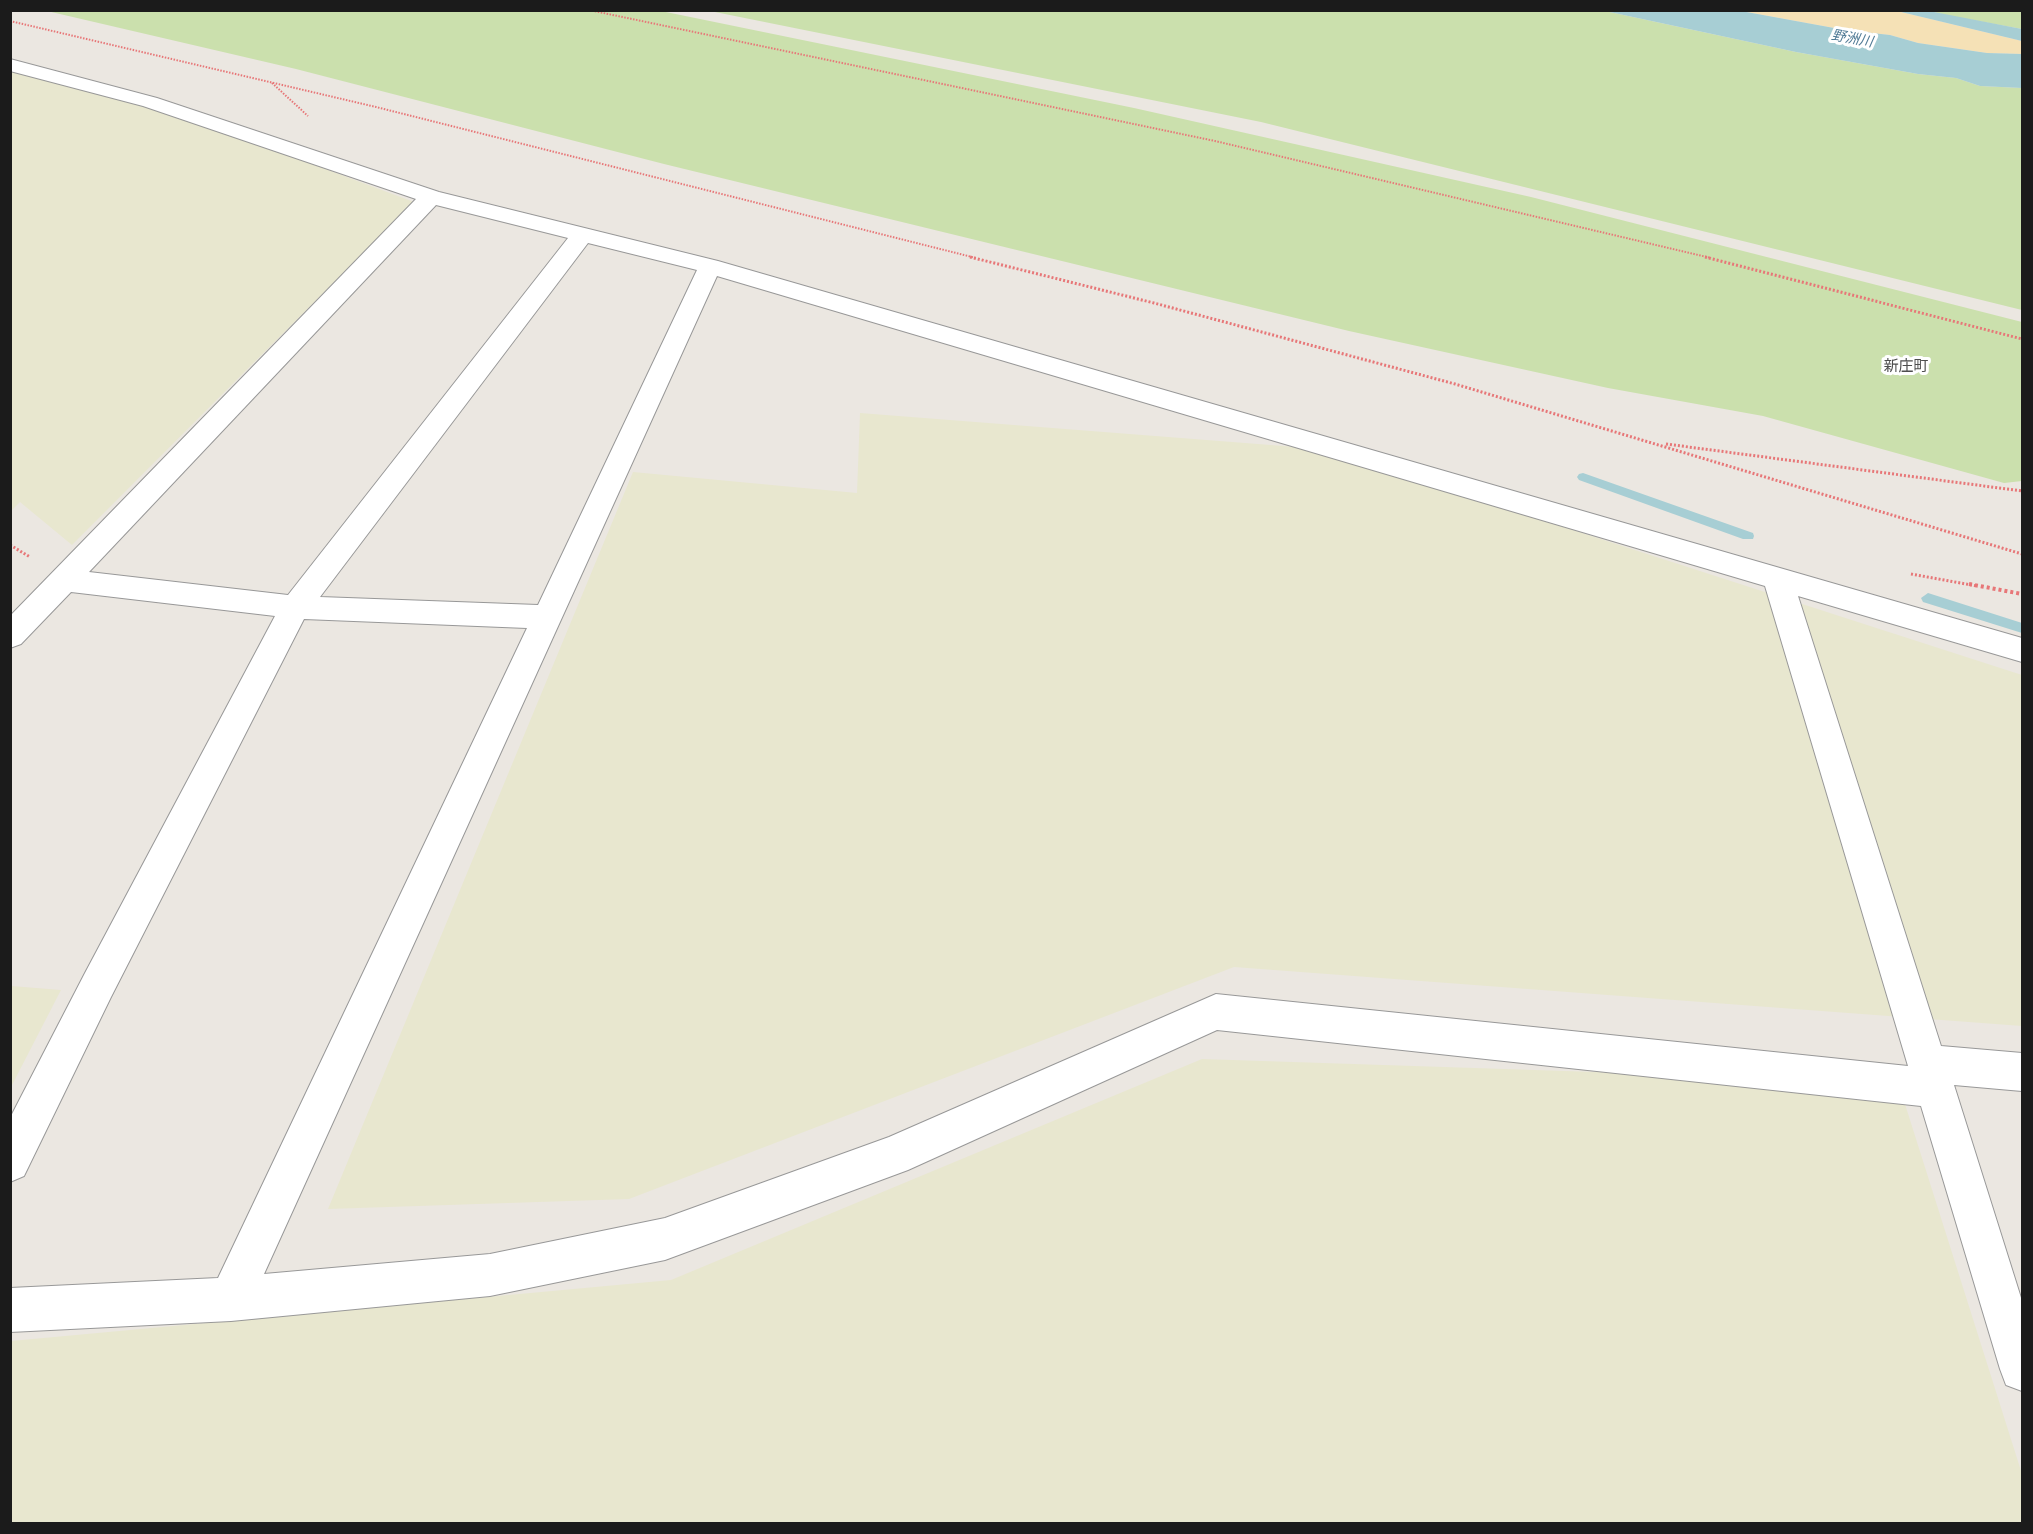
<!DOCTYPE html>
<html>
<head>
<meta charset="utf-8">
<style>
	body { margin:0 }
	#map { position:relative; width:2033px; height:1534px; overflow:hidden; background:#ebe7e1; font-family:"Noto Sans",sans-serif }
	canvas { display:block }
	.frame { position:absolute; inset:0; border:12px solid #1b1b1b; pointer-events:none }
</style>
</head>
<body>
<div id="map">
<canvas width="2033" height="1534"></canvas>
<div class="frame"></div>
</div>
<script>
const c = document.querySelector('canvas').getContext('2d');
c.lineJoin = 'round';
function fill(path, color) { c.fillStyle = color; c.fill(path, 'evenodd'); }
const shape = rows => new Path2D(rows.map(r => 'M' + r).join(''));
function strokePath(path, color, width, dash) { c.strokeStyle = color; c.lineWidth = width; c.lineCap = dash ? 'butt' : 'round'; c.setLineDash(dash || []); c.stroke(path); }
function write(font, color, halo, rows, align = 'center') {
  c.font = font + ' "Noto Sans","Noto Sans JP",sans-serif'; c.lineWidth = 6; c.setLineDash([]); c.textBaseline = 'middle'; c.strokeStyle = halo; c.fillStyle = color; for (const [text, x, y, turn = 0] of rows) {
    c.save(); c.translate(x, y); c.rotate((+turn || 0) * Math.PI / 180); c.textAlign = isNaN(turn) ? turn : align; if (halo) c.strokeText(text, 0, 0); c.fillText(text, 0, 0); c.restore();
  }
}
fill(shape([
	[11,69,156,106,414,202,72,545,20,502,11,511],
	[860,413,1322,449,2022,675,2022,1026,1234,967,629,1199,328,1209,633,472,857,493],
	[11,986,61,990,11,1087,10,986],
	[1202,1059,1898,1082,2022,1474,2022,1524,11,1524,11,1341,671,1280]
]), '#e8e7cf');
fill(shape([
	[47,11,661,11,1134,108,1531,197,2022,322,2022,481,2004,483,1763,416,1608,388,1349,331,664,164,296,69],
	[710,11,1605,11,1796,52,1918,74,1956,78,1980,86,2022,88,2022,310,1261,122],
	[1929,11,2022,11,2022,29,1950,16]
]), '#cbe0ad');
fill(shape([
	[1741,11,1897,11,2022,41,2022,54,1987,53,1918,43,1890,35,1845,30]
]), '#f5e1b6');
fill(shape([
	[1605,11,1741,11,1845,30,1890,35,1918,43,1987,53,2022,54,2022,88,1980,86,1956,78,1918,74,1796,52],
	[1897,11,1929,11,2022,29,2022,41]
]), '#a7ced4');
fill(shape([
	[1583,473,1753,533,1754,536,1753,539,1743,539,1579,480,1577,477,1579,474,1583,473],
	[1928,593,2022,623,2022,633,1923,602,1921,598,1928,593]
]), '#a7ced4');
const minor = shape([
	[10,59,157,98,439,192,718,261,2022,638,2022,662,1798,596,1941,1046,2022,1053,2022,1091,1954,1085,2022,1301,2022,1391,2006,1385,2000,1369,1921,1106,1217,1030,908,1170,665,1260,490,1296,231,1321,10,1332,10,1288,218,1278,527,628,304,619,111,997,24,1176,10,1182,10,1118,85,973,275,616,71,592,21,644,10,648,10,616,416,199,143,106,10,71,10,59],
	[436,205,568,238,288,595,89,572,436,205],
	[588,243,697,270,538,605,320,597,588,243],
	[717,276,1765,586,1908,1066,1216,994,889,1137,665,1218,490,1254,264,1274,717,276]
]);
strokePath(minor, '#989898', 2);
strokePath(shape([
	[589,10,1215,141,1711,258],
	[10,21,376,107,976,258],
	[272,83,308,116]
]), '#e77778', 2, [1.5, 1.5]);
strokePath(shape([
	[970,257,1154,303,1455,384,2022,554],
	[1705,257,2022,339],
	[1666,444,2022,491],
	[10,545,30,557],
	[1911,574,1977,586]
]), '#e77778', 3, [2, 2]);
strokePath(shape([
	[1969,584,2022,594]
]), '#e77778', 4, [3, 3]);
fill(minor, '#fff');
write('italic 14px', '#517b96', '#fff', [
	["野洲川",1852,39,10]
]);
write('15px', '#4e4e4e', '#fff', [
	["新庄町",1906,367]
]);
</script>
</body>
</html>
